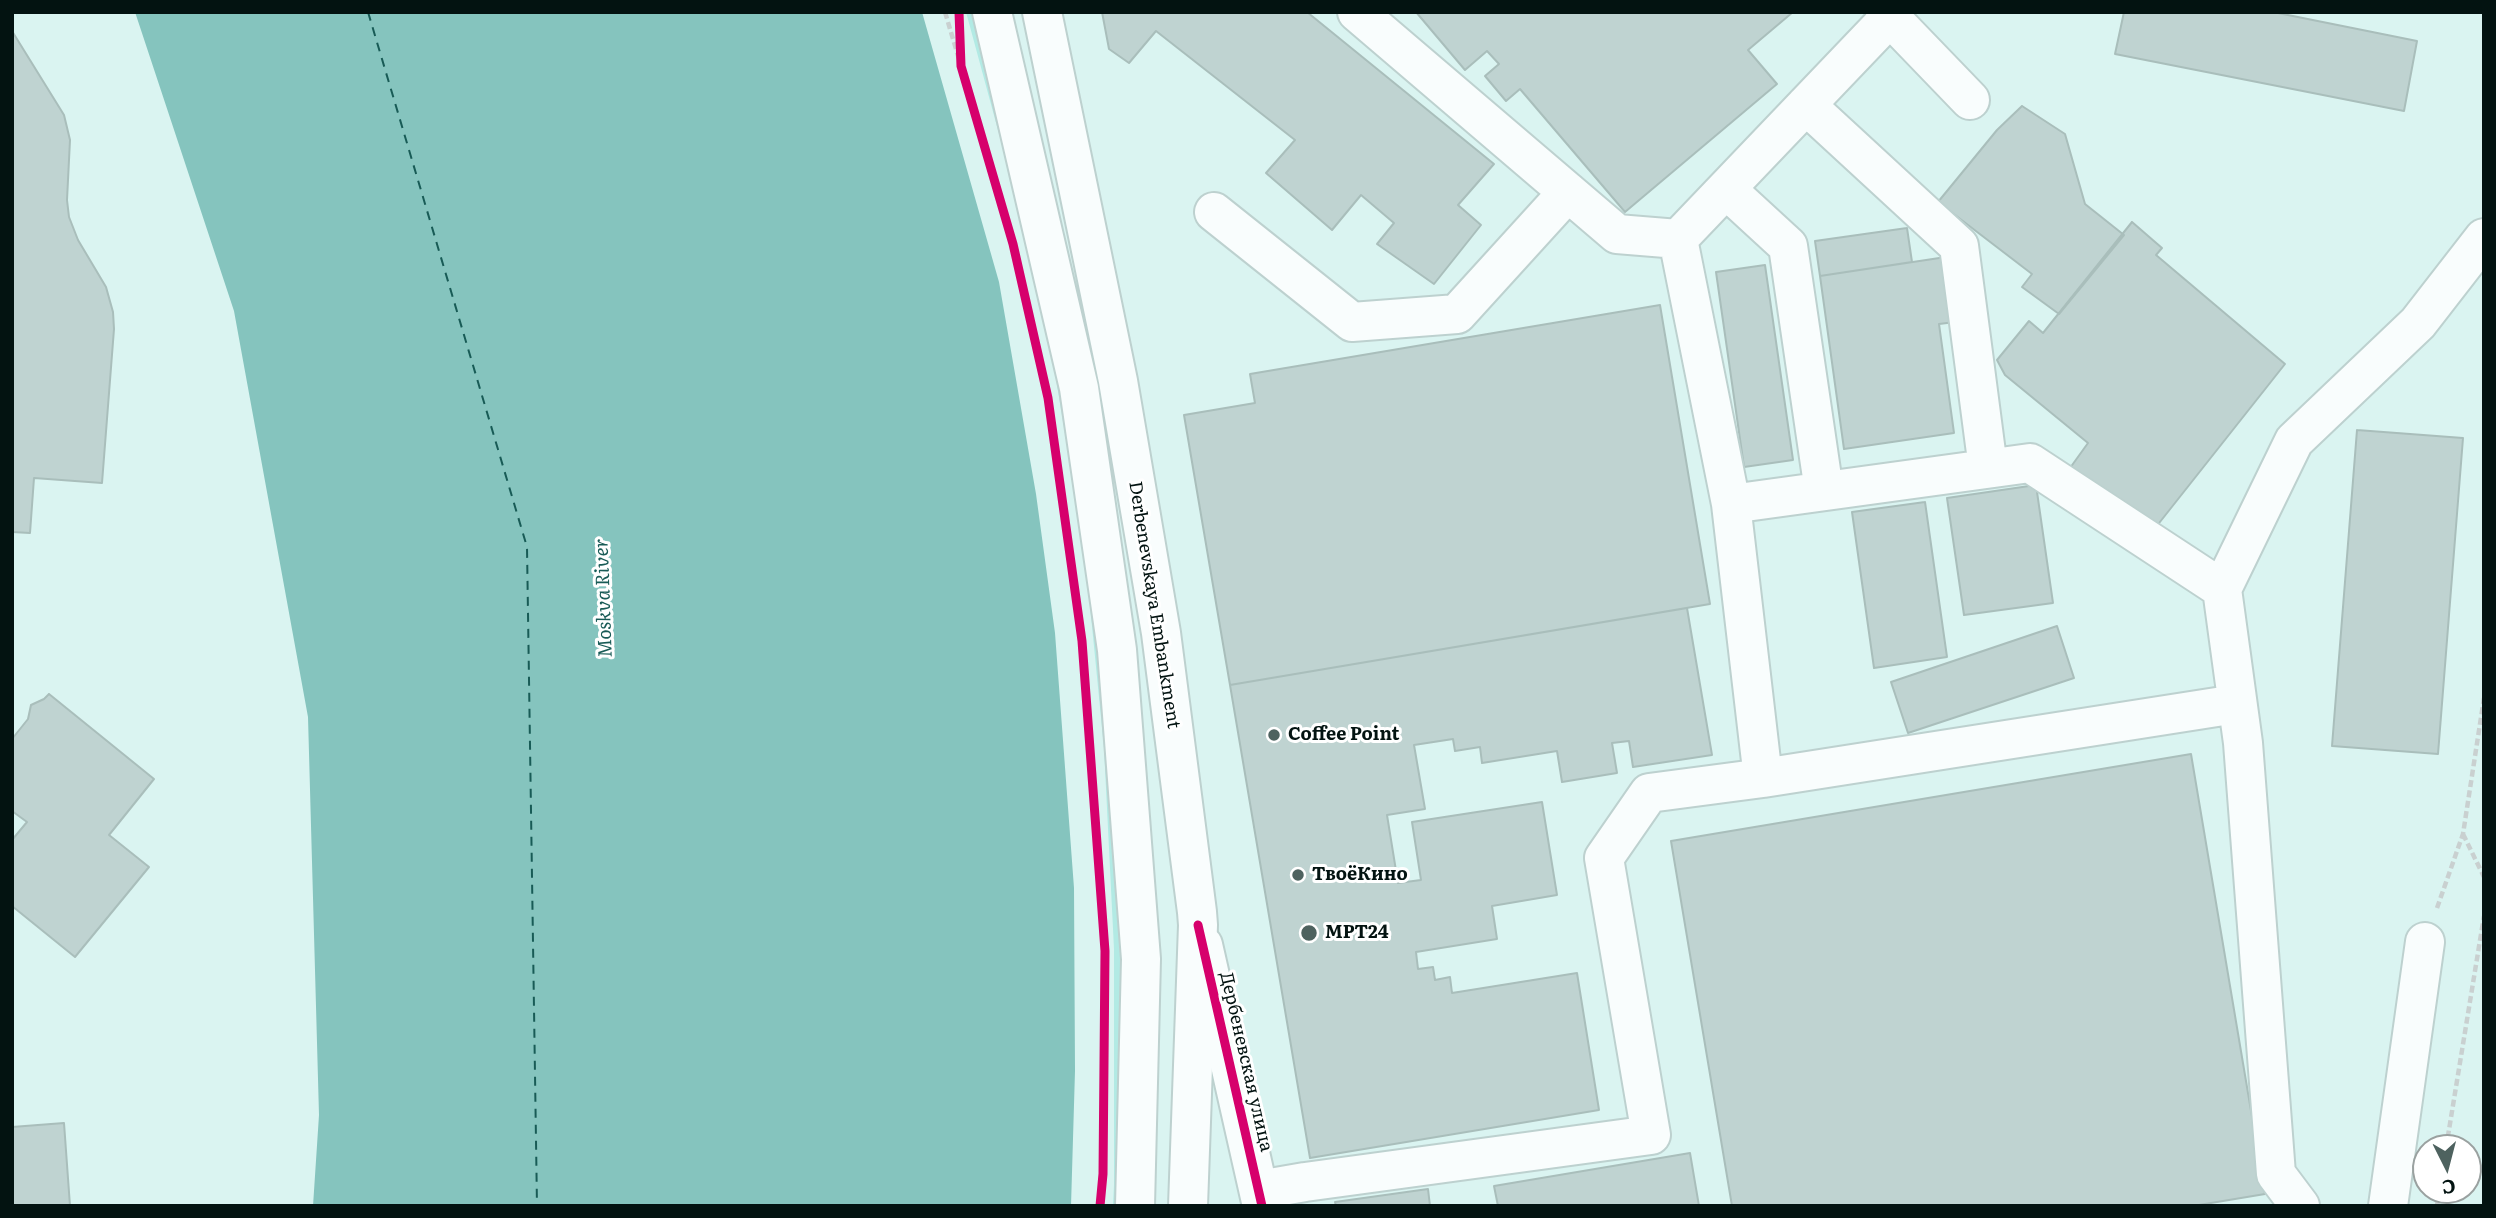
<!DOCTYPE html>
<html>
<head>
<meta charset="utf-8">
<style>
	body { margin:0 }
	#map { position:relative; width:2496px; height:1218px; overflow:hidden; background:#daf4f1; font-family:Literata,serif }
	canvas { display:block }
	.frame { position:absolute; inset:0; border:14px solid #031311; pointer-events:none }
	.north { position:absolute; left:2412px; top:1134px; width:70px; height:70px; box-sizing:border-box; background:#fff; border:2px solid #9aa1a0; border-radius:50%; rotate:174deg; font-size:19px; font-weight:700; line-height:28px; text-align:center; color:#031311 }
	.north::after { content:''; display:block; margin:auto; width:24px; height:32px; background:#4e625f; clip-path:polygon(50% 0,100% 100%,50% 72%,0 100%) }
</style>
</head>
<body>
<div id="map">
<canvas width="2496" height="1218"></canvas>
<div class="frame"></div>
<div class="north">С</div>
</div>
<script>
const c = document.querySelector('canvas').getContext('2d');
c.lineJoin = 'round';
function fill(path, color) { c.fillStyle = color; c.fill(path, 'evenodd'); }
const shape = rows => new Path2D(rows.map(r => 'M' + r).join(''));
function strokePath(path, color, width, dash) { c.strokeStyle = color; c.lineWidth = width; c.lineCap = dash ? 'butt' : 'round'; c.setLineDash(dash || []); c.stroke(path); }
function write(font, color, halo, rows, align = 'center') {
  c.font = font + ' Literata,serif'; c.lineWidth = 6; c.setLineDash([]); c.textBaseline = 'middle'; c.strokeStyle = halo; c.fillStyle = color; for (const [text, x, y, turn = 0] of rows) {
    c.save(); c.translate(x, y); c.rotate((+turn || 0) * Math.PI / 180); c.textAlign = isNaN(turn) ? turn : align; if (halo) c.strokeText(text, 0, 0); c.fillText(text, 0, 0); c.restore();
  }
}
fill(shape([
	[966,12,984,12,1095,553,1128,952,1121,1206,1113,1206,1114,1185,1114,949,1104,748,1085,555,1056,379,1018,204]
]), '#b2eae4');
fill(shape([
	[135,12,922,12,999,282,1036,494,1055,633,1074,888,1075,1071,1071,1206,313,1206,319,1115,308,717,234,311]
]), '#85c4be');
strokePath(shape([
	[368,12,527,547,537,1206]
]), '#185b56', 2, [9, 7]);
const building = shape([
	[1102,12,1307,12,1494,164,1458,205,1481,225,1434,284,1377,244,1394,223,1361,195,1332,230,1266,173,1295,140,1156,31,1129,63,1109,49,1102,12],
	[1416,12,1793,12,1748,50,1777,84,1625,212,1520,89,1506,101,1485,76,1499,64,1487,51,1465,70,1416,12],
	[2124,12,2273,12,2417,41,2404,111,2115,54,2124,12],
	[12,31,64,115,70,140,67,200,69,217,78,240,106,287,113,312,114,329,102,483,34,478,30,533,12,532,12,31],
	[2022,106,2065,134,2085,204,2124,235,2059,314,2022,287,2032,274,1938,202,1997,130,2022,106],
	[2132,222,2162,248,2156,255,2285,364,2152,532,2070,468,2088,443,2005,375,1997,360,2029,321,2043,333,2132,222],
	[1907,228,1912,262,1820,276,1815,241,1907,228],
	[1946,257,1955,322,1939,324,1954,433,1844,449,1820,276,1946,257],
	[1765,265,1793,460,1744,467,1716,272,1765,265],
	[1660,305,1710,604,1230,685,1184,415,1255,403,1250,374,1660,305],
	[2357,430,2463,438,2438,754,2332,746,2357,430],
	[2036,485,2053,603,1964,615,1947,498,2036,485],
	[1925,502,1947,657,1874,668,1852,512,1925,502],
	[1687,608,1712,755,1633,767,1629,741,1612,743,1617,773,1562,782,1557,751,1482,763,1480,747,1455,751,1453,739,1414,745,1425,809,1387,815,1398,883,1421,880,1412,822,1542,802,1557,895,1492,906,1497,939,1416,952,1418,969,1433,967,1435,980,1450,977,1452,993,1577,973,1599,1110,1310,1158,1230,685,1687,608],
	[2057,626,2074,678,1908,733,1891,682,2057,626],
	[49,694,154,779,109,835,149,867,75,957,12,906,12,840,27,822,12,811,12,739,28,719,31,705,44,699,49,694],
	[2191,754,2265,1194,2193,1206,1732,1206,1671,841,2191,754],
	[64,1123,70,1206,12,1206,12,1127,64,1123],
	[1690,1153,1699,1206,1498,1206,1494,1186,1690,1153],
	[1428,1189,1430,1206,1336,1206,1335,1202,1428,1189]
]);
fill(building, '#bfd3d1');
strokePath(building, '#a9bebb', 2);
const minor = shape([
	[1357,12,1617,234,1678,239,1890,17,1885,12],
	[1890,17,1970,100],
	[1806,105,1959,246,1988,468],
	[1726,189,1788,246,1824,491],
	[1214,212,1352,322,1457,314,1568,192],
	[1678,239,1731,504,1763,778,2236,704],
	[1731,504,2030,463,2222,589],
	[1203,945,1262,1206],
	[1259,1190,1305,1182,1651,1135,1604,858,1649,793,1763,778],
	[2300,1206,2276,1174,2243,743,2222,589,2294,441,2418,323,2484,238],
	[2388,1206,2425,942]
]);
const major = shape([
	[992,12,1079,388,1117,650,1141,959,1135,1206],
	[1042,12,1118,381,1161,633,1197,912,1198,925,1188,1206]
]);
strokePath(minor, '#bdd1cf', 42);
strokePath(major, '#bdd1cf', 42);
strokePath(shape([
	[945,12,961,66],
	[2463,834,2484,877],
	[2437,908,2463,834,2484,698],
	[2446,1148,2484,916],
	[2437,1206,2439,1190]
]), '#c9d0d0', 4.5, [7, 3.5]);
strokePath(minor, '#f9fdfd', 38);
strokePath(major, '#f9fdfd', 38);
strokePath(shape([
	[959,12,961,66,1013,244,1048,398,1082,641,1105,951,1103,1174,1100,1206],
	[1198,925,1262,1206]
]), '#d6006c', 9);
for (const [x, y, r, color] of [
	[1274,735,7,"#4e625f"],
	[1298,875,7,"#4e625f"],
	[1309,933,9,"#4e625f"]
]) { const dot = new Path2D(); dot.arc(x, y, r, 0, 2 * Math.PI); c.fillStyle = color; c.fill(dot); strokePath(dot, '#fff', 2.5); }
write('18px', '#031311', '#fff', [
	["Derbenevskaya Embankment",1154,605,81],
	["Дербеневская улица",1246,1062,77]
]);
write('bold 18px', '#031311', '#fff', [
	["Coffee Point",1288,735],
	["ТвоёКино",1312,875],
	["МРТ24",1325,933]
], 'left');
write('italic 19px', '#185b56', '#fff', [
	["Moskva River",604,598,-92]
]);
</script>
</body>
</html>
